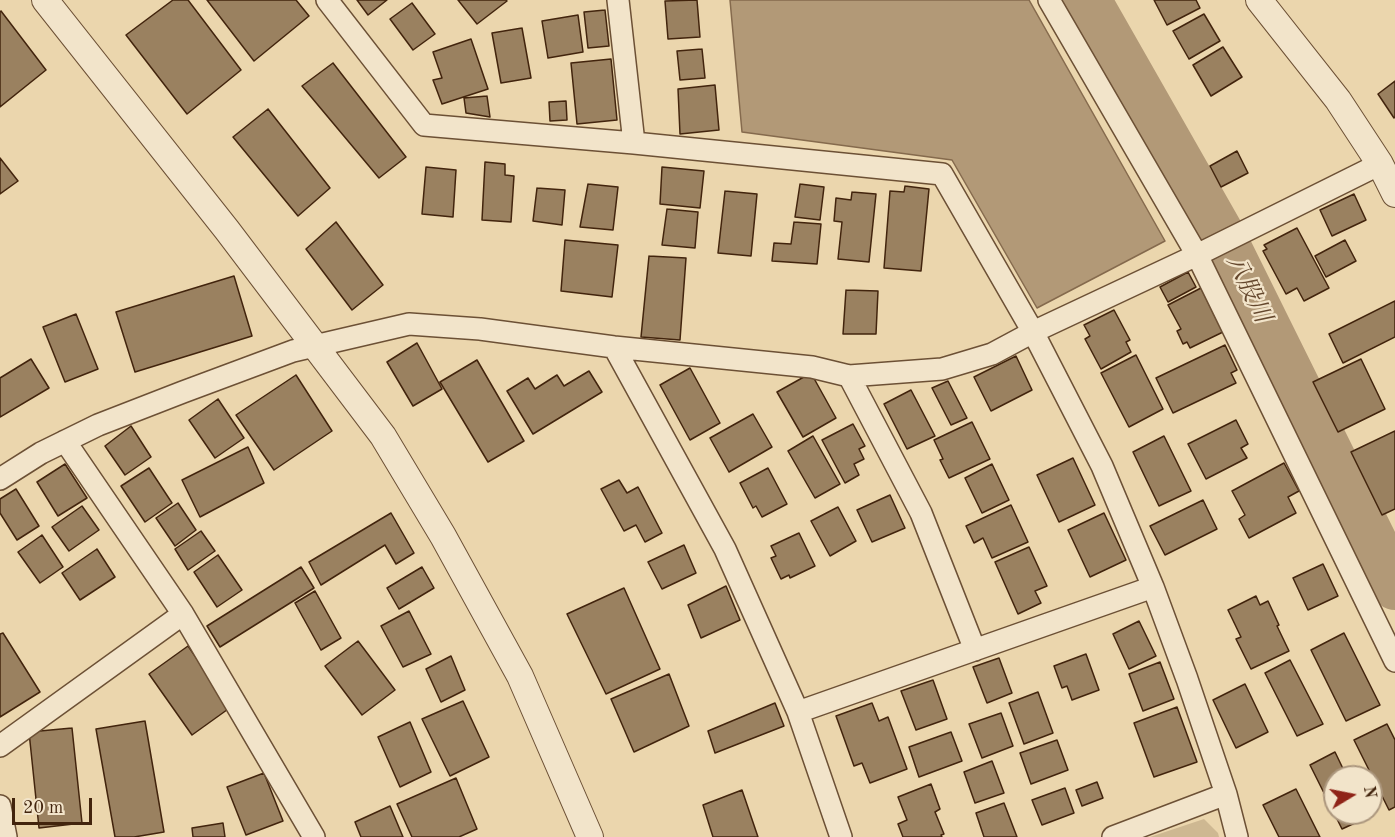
<!DOCTYPE html>
<html>
<head>
<meta charset="utf-8">
<style>
	body { margin:0 }
	#map { position:relative; width:1395px; height:837px; overflow:hidden; background:#ebd6ad; font-family:"Old Standard TT",serif }
	canvas { display:block }
	.north { position:absolute; left:1323px; top:765px; width:60px; height:60px; box-sizing:border-box; background:#f2e4ca; border:2px solid #ac977e; border-radius:50%; rotate:80deg; font-size:16px; font-weight:700; line-height:24px; text-align:center; color:#42240d }
	.north::after { content:''; display:block; margin:auto; width:21px; height:27px; background:#8f2418; clip-path:polygon(50% 0,100% 100%,50% 72%,0 100%) }
	.scale { position:absolute; left:12px; top:798px; width:80px; height:27px; box-sizing:border-box; border:3px solid #42240d; border-top:0; padding-left:8px; font-size:18px; line-height:21px; white-space:nowrap; color:#42240d; -webkit-text-stroke:4px #f2e4ca; paint-order:stroke }
</style>
</head>
<body>
<div id="map">
<canvas width="1395" height="837"></canvas>
<div class="north">N</div>
<div class="scale">20 m</div>
</div>
<script>
const c = document.querySelector('canvas').getContext('2d');
c.lineJoin = 'round';
function fill(path, color) { c.fillStyle = color; c.fill(path, 'evenodd'); }
const shape = rows => new Path2D(rows.map(r => 'M' + r).join(''));
function strokePath(path, color, width, dash) { c.strokeStyle = color; c.lineWidth = width; c.lineCap = dash ? 'butt' : 'round'; c.setLineDash(dash || []); c.stroke(path); }
function write(font, color, halo, rows, align = 'center') {
  c.font = font + ' "Old Standard TT","Noto Serif JP",serif'; c.lineWidth = 4.5; c.setLineDash([]); c.textBaseline = 'middle'; c.strokeStyle = halo; c.fillStyle = color; for (const [text, x, y, turn = 0] of rows) {
    c.save(); c.translate(x, y); c.rotate((+turn || 0) * Math.PI / 180); c.textAlign = isNaN(turn) ? turn : align; if (halo) c.strokeText(text, 0, 0); c.fillText(text, 0, 0); c.restore();
  }
}
fill(shape([
	[1204,819,1218,833,1219,837,1150,837]
]), '#ceb892');
const water = shape([
	[730,0,1029,0,1165,241,1037,308,952,160,742,132,730,0]
]);
fill(water, '#b29977');
strokePath(water, '#856a4d', 1.5);
strokePath(shape([
	[1087,0,1222,237,1395,586]
]), '#b29977', 48);
const building = shape([
	[173,0,188,0,241,70,187,114,126,35,173,0],
	[207,0,296,0,309,16,254,61,207,0],
	[357,0,387,0,368,15,357,0],
	[458,0,506,0,507,1,477,24,458,0],
	[697,0,700,37,668,39,665,1,697,0],
	[1154,0,1196,0,1200,8,1167,25,1154,0],
	[412,3,435,34,413,50,390,19,412,3],
	[605,10,609,46,588,48,584,12,605,10],
	[1,11,46,70,0,107,0,12,1,11],
	[1204,14,1220,41,1189,59,1173,31,1204,14],
	[578,15,583,52,548,58,542,21,578,15],
	[522,28,531,78,501,83,492,33,522,28],
	[471,39,488,89,442,104,433,80,442,78,433,52,471,39],
	[1223,47,1242,77,1211,96,1193,65,1223,47],
	[702,49,705,78,680,80,677,51,702,49],
	[611,59,617,120,577,124,571,63,611,59],
	[333,63,406,157,379,178,302,86,333,63],
	[1395,81,1395,117,1394,118,1378,94,1395,81],
	[715,85,719,130,680,134,678,89,715,85],
	[487,96,490,117,466,113,464,98,487,96],
	[566,101,567,120,550,121,549,102,566,101],
	[268,109,330,188,298,216,233,137,268,109],
	[1237,151,1248,173,1221,187,1210,166,1237,151],
	[0,158,18,181,0,194,0,158],
	[485,162,505,164,505,175,514,176,511,222,482,220,485,162],
	[426,167,456,170,453,217,422,214,426,167],
	[662,167,704,171,700,208,660,204,662,167],
	[588,184,618,187,613,230,580,227,588,184],
	[800,184,824,187,820,220,795,217,800,184],
	[905,186,929,189,921,271,884,268,890,191,904,192,905,186],
	[537,188,565,190,562,225,533,221,537,188],
	[725,191,757,194,751,256,718,253,725,191],
	[852,192,876,194,869,262,838,259,842,222,834,221,836,198,851,200,852,192],
	[1354,194,1366,220,1332,236,1320,210,1354,194],
	[667,209,698,212,695,248,662,245,667,209],
	[336,222,383,285,352,310,306,249,336,222],
	[794,222,821,224,817,264,772,261,774,243,791,244,794,222],
	[1297,228,1329,288,1304,301,1297,288,1286,294,1263,251,1267,249,1264,245,1297,228],
	[565,240,618,245,612,297,561,291,565,240],
	[1345,240,1356,261,1326,277,1315,256,1345,240],
	[649,256,686,258,680,340,641,337,649,256],
	[1188,272,1196,287,1168,302,1160,287,1188,272],
	[234,276,252,336,135,372,116,312,234,276],
	[1201,288,1223,332,1190,348,1187,342,1183,344,1177,331,1181,329,1168,305,1201,288],
	[846,290,878,291,876,334,843,334,846,290],
	[1395,301,1395,337,1343,363,1329,334,1395,301],
	[1114,310,1130,340,1126,342,1131,352,1101,369,1085,339,1090,336,1084,325,1114,310],
	[76,314,98,369,65,382,43,327,76,314],
	[417,343,442,389,413,406,387,362,417,343],
	[1225,345,1237,370,1231,373,1236,383,1173,413,1156,378,1225,345],
	[1136,355,1163,409,1129,427,1101,373,1136,355],
	[1016,356,1032,390,991,411,974,377,1016,356],
	[31,359,49,388,0,417,0,378,31,359],
	[1361,359,1385,409,1338,432,1313,382,1361,359],
	[477,360,524,441,488,462,440,382,477,360],
	[690,368,720,423,690,440,660,385,690,368],
	[589,371,602,392,533,434,507,391,528,378,535,389,557,375,564,386,589,371],
	[811,373,836,418,803,437,777,392,811,373],
	[296,375,332,431,274,470,236,415,296,375],
	[948,381,967,418,951,425,932,388,948,381],
	[911,390,935,436,907,449,884,404,911,390],
	[218,399,244,438,215,458,189,420,218,399],
	[753,414,772,447,729,472,710,438,753,414],
	[1236,420,1248,444,1241,448,1247,458,1206,479,1188,444,1236,420],
	[972,422,990,459,949,478,940,460,943,459,934,440,972,422],
	[853,424,865,446,859,449,864,459,854,464,859,475,845,483,822,440,853,424],
	[131,426,151,457,125,475,105,446,131,426],
	[1395,431,1395,509,1382,515,1351,452,1395,431],
	[813,436,840,484,815,498,788,451,813,436],
	[1164,436,1191,491,1159,506,1133,452,1164,436],
	[248,447,264,483,200,517,182,480,248,447],
	[1073,458,1095,505,1059,522,1037,475,1073,458],
	[1284,463,1299,491,1288,497,1296,513,1249,538,1239,519,1245,515,1232,491,1284,463],
	[65,464,87,498,58,516,37,482,65,464],
	[992,464,1009,500,982,513,965,478,992,464],
	[149,468,172,503,145,522,121,486,149,468],
	[768,468,787,504,762,517,756,506,753,508,740,483,768,468],
	[619,480,627,493,638,487,662,533,645,542,636,525,624,531,601,489,619,480],
	[16,489,39,526,17,540,0,513,0,499,16,489],
	[890,495,905,528,872,542,857,510,890,495],
	[1203,500,1217,529,1165,555,1150,526,1203,500],
	[178,503,196,530,175,546,156,518,178,503],
	[1011,505,1028,542,992,558,983,538,974,543,966,526,1011,505],
	[82,506,99,530,69,551,52,527,82,506],
	[838,507,856,541,830,556,811,521,838,507],
	[391,513,414,553,396,564,385,545,321,585,309,562,391,513],
	[1104,513,1126,560,1090,577,1068,530,1104,513],
	[201,531,215,551,188,570,175,549,201,531],
	[799,533,815,566,790,578,789,575,781,579,771,558,776,556,771,546,799,533],
	[42,535,63,567,40,583,18,552,42,535],
	[684,545,696,573,662,589,648,562,684,545],
	[1029,547,1047,586,1035,591,1041,603,1018,614,995,562,1029,547],
	[97,549,115,577,80,600,62,573,97,549],
	[218,555,242,590,217,607,194,572,218,555],
	[1323,564,1338,596,1308,610,1293,578,1323,564],
	[301,567,314,588,220,647,207,626,301,567],
	[422,567,434,588,399,609,387,588,422,567],
	[726,586,740,620,701,638,688,605,726,586],
	[624,588,660,669,606,694,567,614,624,588],
	[315,591,341,638,321,650,295,603,315,591],
	[1256,596,1260,605,1268,601,1279,625,1277,626,1289,651,1251,669,1236,639,1241,637,1228,610,1256,596],
	[409,611,431,654,403,667,381,626,409,611],
	[1139,621,1156,656,1129,669,1113,634,1139,621],
	[3,633,40,692,0,717,0,634,3,633],
	[1344,633,1380,705,1346,721,1311,650,1344,633],
	[358,641,395,690,362,715,325,666,358,641],
	[188,646,231,707,192,735,149,674,188,646],
	[1086,654,1099,690,1072,700,1067,686,1062,688,1054,666,1086,654],
	[451,656,465,690,441,702,426,669,451,656],
	[999,658,1012,693,987,703,973,667,999,658],
	[1290,660,1323,724,1297,736,1265,673,1290,660],
	[1160,662,1174,699,1143,711,1129,674,1160,662],
	[669,674,689,726,634,752,611,699,669,674],
	[933,680,947,719,916,730,901,691,933,680],
	[1245,684,1268,732,1236,748,1213,700,1245,684],
	[1038,692,1053,733,1024,744,1009,703,1038,692],
	[463,701,489,757,450,776,422,719,463,701],
	[775,703,784,726,715,753,708,731,775,703],
	[872,703,879,721,888,717,907,769,870,783,862,763,854,766,836,716,872,703],
	[1177,707,1197,762,1154,777,1134,723,1177,707],
	[1001,713,1013,746,982,758,969,724,1001,713],
	[145,721,164,832,134,837,115,837,96,729,145,721],
	[410,722,431,772,400,787,378,737,410,722],
	[1387,724,1395,740,1395,807,1389,810,1354,740,1387,724],
	[72,728,82,823,39,828,29,732,72,728],
	[951,732,962,761,919,777,909,747,951,732],
	[1057,740,1068,770,1031,784,1020,753,1057,740],
	[1335,752,1347,777,1335,777,1335,813,1366,813,1368,817,1342,829,1310,765,1335,752],
	[992,761,1004,793,975,803,964,772,992,761],
	[264,773,283,821,246,835,227,787,264,773],
	[456,778,477,829,459,837,412,837,397,804,456,778],
	[1097,782,1103,798,1082,806,1076,790,1097,782],
	[931,784,940,809,935,812,944,834,941,835,942,837,903,837,898,824,907,820,898,797,931,784],
	[1065,788,1074,813,1042,825,1032,800,1065,788],
	[1296,789,1320,837,1279,837,1263,805,1296,789],
	[742,790,758,837,713,837,703,805,742,790],
	[1004,803,1017,837,984,837,976,813,1004,803],
	[390,806,403,837,361,837,355,822,390,806],
	[223,823,225,837,193,837,192,828,223,823]
]);
fill(building, '#9a8160');
strokePath(building, '#42240d', 1.5);
const minor = shape([
	[327,0,424,125,634,143],
	[618,0,634,143,942,174,1033,332,1102,466,1153,587,1187,679,1226,794,1237,837],
	[1049,0,1197,255,1395,661],
	[614,347,725,549,798,712,841,837],
	[849,376,921,513,975,650],
	[65,441,183,614,314,837],
	[0,479,41,453,98,425,183,392,293,351,409,324,480,329,614,347,812,367,849,376,942,369,992,354,1033,332,1197,255,1380,164],
	[798,712,1153,587],
	[0,746,183,614],
	[0,806,6,837],
	[1113,837,1226,794]
]);
const tertiary = shape([
	[45,0,227,230,383,436,443,536,520,676,590,837],
	[1259,0,1338,100,1380,164,1395,194]
]);
strokePath(minor, '#6c5035', 24);
strokePath(tertiary, '#6c5035', 28);
strokePath(minor, '#f2e4ca', 21);
strokePath(tertiary, '#f2e4ca', 26);
write('italic 24px', '#64472d', '#f2e4ca', [
	["八股川",1248,289,64]
]);
</script>
</body>
</html>
